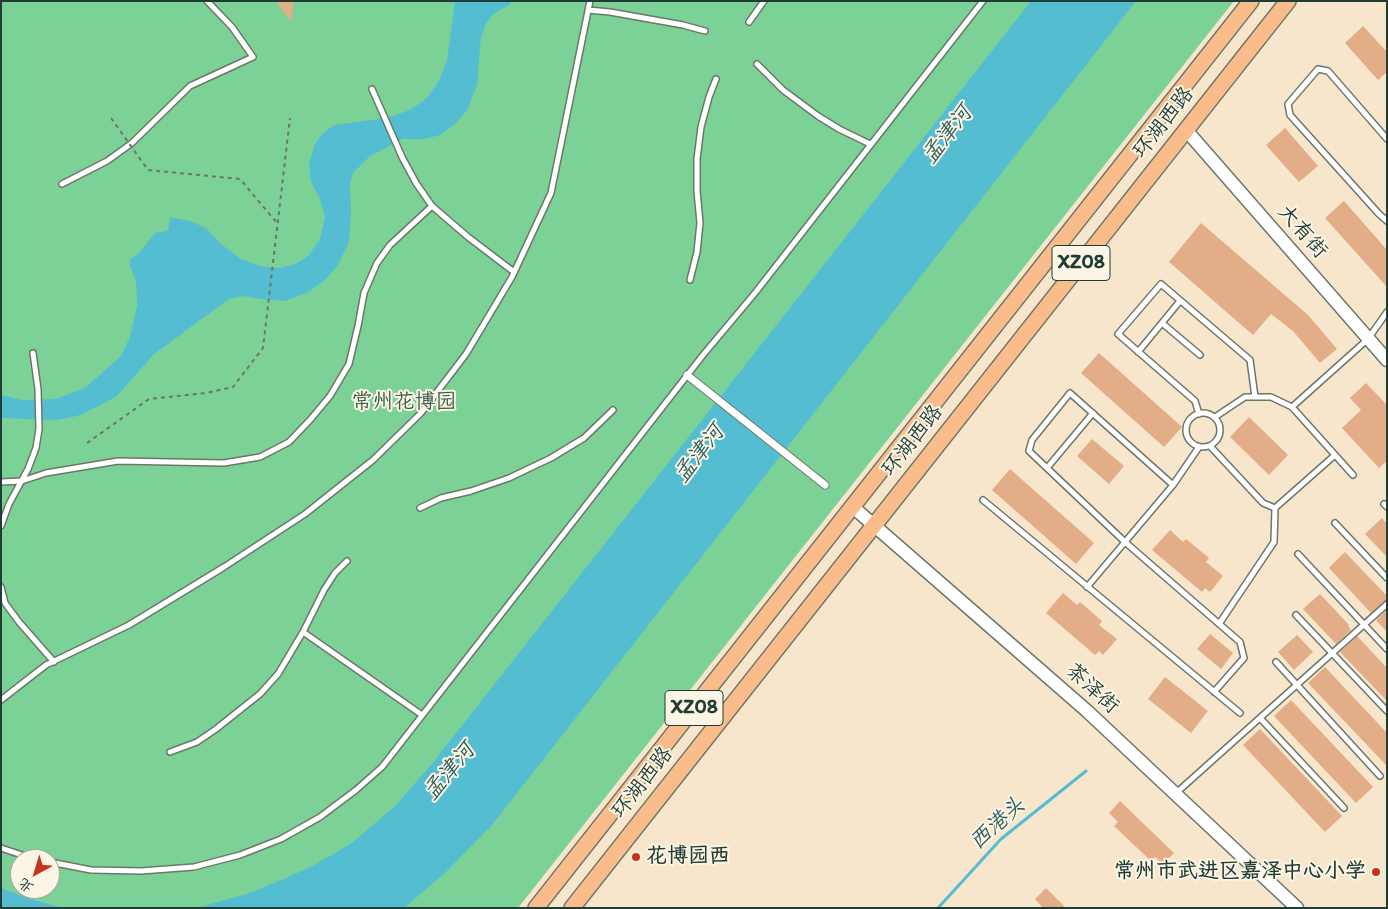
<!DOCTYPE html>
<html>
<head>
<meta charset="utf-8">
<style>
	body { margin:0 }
	#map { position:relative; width:1388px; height:909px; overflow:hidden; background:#f7e5cc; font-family:Itim,"LXGW WenKai TC",sans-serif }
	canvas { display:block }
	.frame { position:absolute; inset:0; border:2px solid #1f3d34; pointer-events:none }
	.north { position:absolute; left:10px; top:849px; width:50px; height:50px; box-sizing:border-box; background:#fcf5e5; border:1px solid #a4ab9e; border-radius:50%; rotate:219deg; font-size:14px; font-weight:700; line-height:20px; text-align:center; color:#1f3d34 }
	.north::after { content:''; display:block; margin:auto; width:18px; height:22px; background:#c8321e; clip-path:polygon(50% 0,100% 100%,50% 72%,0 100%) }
</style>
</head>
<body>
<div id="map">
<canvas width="1388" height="909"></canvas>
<div class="frame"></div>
<div class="north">北</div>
</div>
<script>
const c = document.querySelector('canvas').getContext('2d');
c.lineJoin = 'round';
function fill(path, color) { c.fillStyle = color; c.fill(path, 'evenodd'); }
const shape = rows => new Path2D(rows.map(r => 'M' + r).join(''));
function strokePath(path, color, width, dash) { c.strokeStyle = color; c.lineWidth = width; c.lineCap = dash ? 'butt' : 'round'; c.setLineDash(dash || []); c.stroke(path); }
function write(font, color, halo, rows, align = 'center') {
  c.font = font + ' Itim,"LXGW WenKai TC",sans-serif'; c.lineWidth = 4; c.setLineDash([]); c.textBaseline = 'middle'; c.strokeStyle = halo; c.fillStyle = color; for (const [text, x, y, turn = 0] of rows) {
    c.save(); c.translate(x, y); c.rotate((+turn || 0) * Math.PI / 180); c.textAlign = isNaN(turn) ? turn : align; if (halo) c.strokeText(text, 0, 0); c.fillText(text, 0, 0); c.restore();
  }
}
fill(shape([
	[1,1,1234,1,518,908,1,908],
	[20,859,50,859,50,889,20,889]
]), '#7cd296');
fill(shape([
	[455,1,512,1,509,5,493,14,486,24,481,37,477,85,467,110,455,124,440,135,424,139,402,139,369,157,353,173,350,184,351,211,349,242,338,265,324,281,308,292,285,301,261,299,243,296,229,299,154,354,117,396,97,407,77,416,56,420,1,418,1,395,23,400,56,399,85,388,121,356,130,337,137,306,136,281,130,267,130,260,140,252,155,233,168,231,170,217,190,221,206,228,221,244,241,259,259,266,279,268,296,264,309,255,320,239,325,217,320,199,311,182,309,164,315,144,322,134,334,125,387,118,410,110,427,98,438,82,447,61],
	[1031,1,1136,1,492,825,444,874,404,908,196,908,250,893,309,868,352,843,395,806,431,765],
	[1,888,27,898,64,908,1,908]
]), '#54bdd2');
strokePath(shape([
	[938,908,1001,839,1086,771]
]), '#54bdd2', 3);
fill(shape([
	[276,1,294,1,291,22],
	[1363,26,1387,52,1387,72,1378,80,1345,43],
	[1285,128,1318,166,1299,182,1266,145],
	[1344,201,1387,250,1387,287,1325,218],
	[1201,223,1308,315,1337,349,1320,363,1293,331,1271,314,1253,335,1169,262],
	[1099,353,1182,427,1164,447,1081,373],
	[1366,383,1387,405,1387,461,1379,468,1342,428,1361,410,1350,398],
	[1249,417,1288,455,1269,475,1230,437],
	[1092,439,1124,466,1109,484,1077,456],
	[1010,469,1094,543,1076,564,992,490],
	[1382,518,1387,524,1387,557,1365,534],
	[1170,530,1183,542,1186,539,1209,558,1206,562,1223,576,1210,592,1205,588,1202,592,1152,550],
	[1345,552,1387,596,1387,600,1371,613,1329,568],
	[1063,593,1077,605,1080,602,1102,621,1099,625,1117,639,1103,655,1099,651,1095,655,1046,613],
	[1320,594,1349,625,1348,626,1351,630,1336,644,1303,609],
	[1387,610,1387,632,1376,620],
	[1210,634,1233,653,1221,669,1197,649],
	[1297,635,1313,652,1294,670,1278,652],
	[1357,636,1387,668,1387,701,1340,652],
	[1325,667,1387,733,1387,766,1308,683],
	[1165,677,1208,711,1191,733,1148,699],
	[1291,700,1373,787,1356,803,1274,716],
	[1260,729,1342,816,1325,832,1243,745],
	[1120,801,1174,853,1163,864,1155,857,1151,861,1114,826,1118,822,1109,813],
	[1046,888,1066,908,1043,908,1035,899]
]), '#e3ad88');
const service = shape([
	[588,10,610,12,683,25,705,31],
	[749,22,764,1],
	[757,64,783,90,818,116,839,129,870,144],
	[372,89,402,157,416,183,432,206,468,237,514,272],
	[1387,139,1328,71,1318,69,1288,104,1290,115,1379,214,1387,221],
	[62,184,107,161,132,143,190,86,253,57,232,27,207,1],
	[690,280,697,252,700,223,697,191,697,159,701,127,709,97,716,79],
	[1162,323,1200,355],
	[1138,352,1180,301],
	[1292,407,1368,339,1387,312],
	'1186 430a17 17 0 1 1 34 0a17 17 0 1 1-34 0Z',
	[1199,414,1195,401,1118,334,1161,284,1250,360,1255,397],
	[1215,417,1245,397,1271,397,1292,407,1353,475],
	[1210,446,1263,503,1275,508,1335,455],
	[1047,468,1093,413],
	[1,482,22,481,46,473,118,461,224,463,260,457,289,442,310,420,330,396,349,364,358,326,364,293,377,263,390,245,432,206],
	[1173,485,1070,393,1032,440,1029,451,1125,542,1240,642,1244,658,1214,692],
	[983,500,1240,713],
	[1384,504,1387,507],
	[420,508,441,498,471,491,509,478,551,458,584,438,613,410],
	[1335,523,1387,578],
	[1,526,9,504,28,469,36,448,39,429,38,389,33,353],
	[1298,554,1387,649],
	[1,587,5,603,19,622,54,662],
	[1087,587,1173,485,1199,447],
	[1296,615,1387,711],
	[1219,624,1274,542,1275,508],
	[303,632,422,715],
	[1276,662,1380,776],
	[1,700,46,665,129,625,224,567,305,514,373,460,421,413,466,354,512,277,551,193,590,1],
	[1260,718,1344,808],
	[170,752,197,742,216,729,260,694,278,674,303,632,324,590,335,573,347,561],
	[1175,794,1387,604],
	[1,848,34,859],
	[50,862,91,870,141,871,194,867,240,855,281,839,320,817,356,790,382,767,703,355,755,293,983,1]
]);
const pedestrian = shape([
	[687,375,825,485]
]);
const tertiary = shape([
	[1186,130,1387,360],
	[853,507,1087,711,1297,908]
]);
const primary = shape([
	[536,908,1251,1],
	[572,908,1288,1]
]);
strokePath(service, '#6b7869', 8);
strokePath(pedestrian, '#6b7869', 9);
strokePath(tertiary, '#6b7869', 15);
strokePath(primary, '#6b7869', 18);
strokePath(shape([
	[87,443,149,399,206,393,233,387,263,348,290,118]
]), '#6b7869', 2, [4, 4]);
strokePath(service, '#fff', 5);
strokePath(pedestrian, '#fff', 7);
strokePath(tertiary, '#fff', 12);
strokePath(primary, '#f9bc8a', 15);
strokePath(shape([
	[111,118,148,170,240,179,277,223]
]), '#6b7869', 2, [4, 4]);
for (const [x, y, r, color] of [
	[636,857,5,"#c8321e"],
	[1376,872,5,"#c8321e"]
]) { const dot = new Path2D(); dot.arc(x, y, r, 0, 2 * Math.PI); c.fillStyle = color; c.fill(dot); strokePath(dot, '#fcf5e5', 2); }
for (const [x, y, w] of [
	[1081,263,58],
	[694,708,58]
]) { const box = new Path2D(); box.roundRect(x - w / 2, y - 17.5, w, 35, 4); c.fillStyle = '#fcf5e5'; c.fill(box); strokePath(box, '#1f3d34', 1); }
write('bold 20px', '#1f3d34', null, [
	["XZ08",1081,263],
	["XZ08",694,708]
]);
write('21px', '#1f3d34', '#fcf5e5', [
	["环湖西路",1164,123,-52],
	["大有街",1302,232,49],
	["环湖西路",913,441,-52],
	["茶泽街",1092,689,42],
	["环湖西路",643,783,-52]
]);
write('21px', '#325b48', '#fcf5e5', [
	["常州花博园",404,403]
]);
write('bold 21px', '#1f3d34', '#fcf5e5', [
	["花博园西",646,857],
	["常州市武进区嘉泽中心小学",1366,872,"right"]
], 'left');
write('italic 22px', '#2c5d5c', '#fcf5e5', [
	["孟津河",948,135,-52],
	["孟津河",700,454,-52],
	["孟津河",450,772,-50],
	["西港头",998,824,-42]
]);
</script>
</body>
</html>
